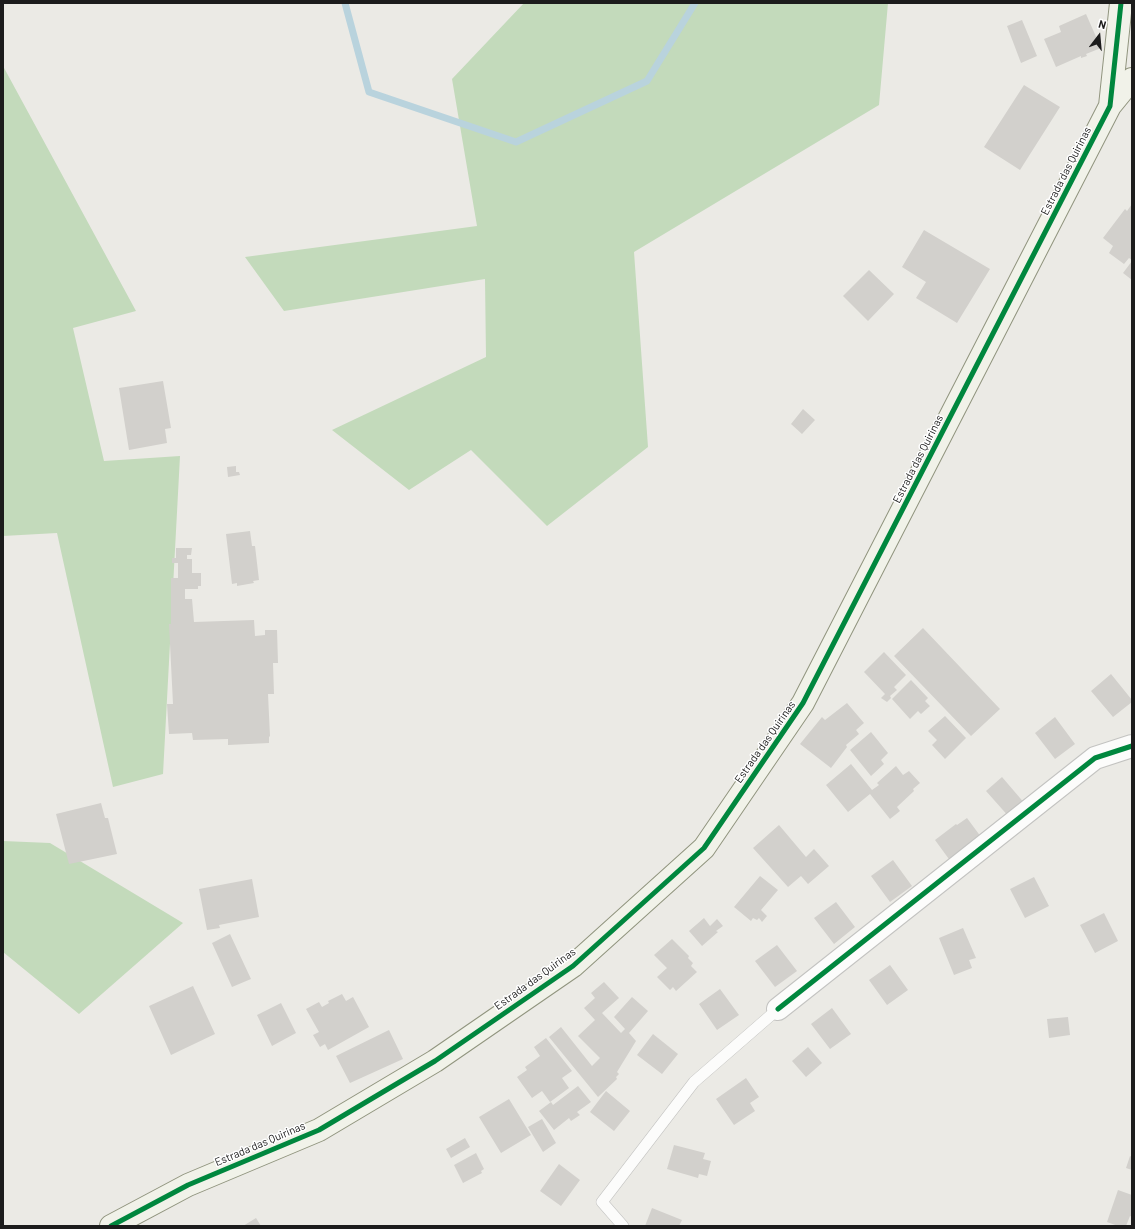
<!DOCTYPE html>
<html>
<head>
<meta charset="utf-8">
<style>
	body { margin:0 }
	#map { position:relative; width:1135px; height:1229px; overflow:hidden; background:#ebeae5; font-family:Barlow,sans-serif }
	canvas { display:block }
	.frame { position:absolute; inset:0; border:4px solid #1c1c1c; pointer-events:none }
	.north { position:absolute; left:1079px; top:16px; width:40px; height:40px; -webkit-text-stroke:3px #fff; paint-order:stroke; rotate:16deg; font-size:11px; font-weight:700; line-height:16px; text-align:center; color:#1c1c1c }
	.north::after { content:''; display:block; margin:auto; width:14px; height:18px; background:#1c1c1c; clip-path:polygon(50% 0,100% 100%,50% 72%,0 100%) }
</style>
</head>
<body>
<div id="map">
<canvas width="1135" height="1229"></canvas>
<div class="frame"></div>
<div class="north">N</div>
</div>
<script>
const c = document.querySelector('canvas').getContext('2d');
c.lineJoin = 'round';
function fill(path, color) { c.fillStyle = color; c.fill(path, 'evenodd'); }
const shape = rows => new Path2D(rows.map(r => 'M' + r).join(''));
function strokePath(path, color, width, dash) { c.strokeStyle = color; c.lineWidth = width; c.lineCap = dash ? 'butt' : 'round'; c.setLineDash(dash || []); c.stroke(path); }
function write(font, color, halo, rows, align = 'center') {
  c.font = font + ' Barlow,sans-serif'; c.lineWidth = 3; c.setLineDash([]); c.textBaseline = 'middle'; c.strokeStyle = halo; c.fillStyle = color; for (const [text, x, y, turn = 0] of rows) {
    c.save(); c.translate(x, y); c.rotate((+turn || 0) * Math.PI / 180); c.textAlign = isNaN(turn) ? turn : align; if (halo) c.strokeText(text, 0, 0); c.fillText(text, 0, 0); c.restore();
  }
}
fill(shape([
	[524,3,888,3,879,105,634,252,648,447,547,526,471,450,409,490,332,430,486,357,485,279,284,311,245,257,477,226,452,79],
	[3,66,136,311,73,328,104,461,180,456,163,774,113,787,57,533,3,536],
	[3,841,50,843,183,923,79,1014,3,952]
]), '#c3dabb');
strokePath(shape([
	[345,3,369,92,516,142,647,81,695,3]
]), '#b9d3dd', 7);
fill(shape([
	[1086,14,1101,48,1086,54,1087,56,1081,58,1081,56,1056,67,1044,39,1061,32,1059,26],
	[1022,20,1037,56,1021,63,1007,26],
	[1024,85,1060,107,1020,170,984,147],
	[1132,204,1132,260,1129,258,1124,264,1109,253,1113,246,1103,238,1125,209,1127,211],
	[924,230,990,269,957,323,916,298,926,282,902,267],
	[1132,261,1132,280,1123,273],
	[869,270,894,294,868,321,843,296],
	[163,381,171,428,165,429,167,443,129,450,119,388],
	[803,409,815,420,802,434,791,424],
	[236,466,236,472,239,472,240,475,228,477,227,467],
	[250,531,252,546,255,546,259,580,253,581,254,583,237,586,237,583,232,584,226,534],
	[176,548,192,548,191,555,187,555,187,559,192,559,192,573,201,573,201,586,198,586,198,589,185,589,185,599,192,599,194,622,254,620,255,636,265,635,265,630,277,630,278,663,273,663,274,694,268,694,270,736,269,737,269,743,228,745,228,739,193,740,192,733,169,734,167,704,173,704,169,624,171,624,171,578,178,578,178,563,172,563,172,558,176,558],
	[923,628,1000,709,971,736,894,656],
	[884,652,906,675,894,687,897,690,890,696,891,698,887,702,881,698,885,694,864,672],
	[1111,674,1132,700,1132,702,1113,717,1091,691],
	[911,680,928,698,925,701,930,706,921,714,918,711,910,719,892,699],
	[847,703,864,723,856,730,859,734,846,745,847,747,831,768,800,744,822,717,825,720],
	[945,716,966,738,945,759,932,745,937,740,928,731],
	[1055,717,1075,744,1055,759,1035,733],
	[871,732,888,753,881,760,884,764,871,776,850,750],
	[851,764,872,790,879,785,877,783,896,766,903,775,909,771,920,783,913,789,914,791,897,807,900,811,890,819,870,794,848,812,826,785],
	[1002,777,1026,805,1010,818,986,791],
	[101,803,105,818,108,818,117,854,69,864,56,814],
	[967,818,984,841,954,866,935,840,956,824,957,825],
	[779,825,806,857,814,849,829,866,808,884,801,876,788,887,753,848],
	[893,860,912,886,890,902,871,876],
	[760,876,778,890,761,910,767,916,762,922,759,918,757,920,753,918,751,921,734,907],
	[1034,877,1049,906,1025,918,1010,889],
	[252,879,259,917,219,925,220,928,207,930,199,889],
	[836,902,855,927,834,944,814,918],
	[1104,913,1118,941,1095,953,1080,925],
	[704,918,710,926,717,919,723,926,716,931,718,932,702,946,689,931],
	[963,928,976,958,969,960,972,968,954,975,939,938],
	[230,934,251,979,232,987,212,943],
	[672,939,689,956,688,958,693,963,691,966,697,972,676,991,673,987,670,990,657,977,667,968,654,955],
	[777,945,797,971,775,987,755,961],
	[890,965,908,990,887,1005,869,980],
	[604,982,619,998,602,1013,621,1033,625,1029,614,1017,632,997,648,1011,629,1033,636,1041,617,1072,619,1074,616,1077,617,1079,598,1097,549,1037,561,1027,592,1066,600,1058,578,1036,595,1020,584,1008,595,998,591,993],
	[193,986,215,1034,171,1055,149,1006],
	[720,989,739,1015,717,1030,699,1004],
	[342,994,346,1001,353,997,369,1027,328,1050,325,1044,320,1047,313,1035,319,1032,306,1009,319,1002,322,1007,329,1003,328,1001],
	[281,1003,296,1033,272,1046,257,1015],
	[832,1008,851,1034,830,1049,811,1024],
	[1068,1017,1070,1035,1049,1038,1047,1019],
	[389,1030,403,1059,350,1083,336,1056],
	[653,1034,678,1054,662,1074,637,1055],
	[546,1038,572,1071,562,1078,569,1088,550,1102,542,1091,532,1098,517,1077,527,1070,525,1067,540,1056,534,1047],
	[808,1047,822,1063,806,1077,792,1061],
	[746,1078,759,1097,750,1103,755,1111,734,1125,716,1099],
	[578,1086,591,1102,577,1112,580,1115,571,1121,569,1118,554,1130,539,1111,551,1102,553,1105],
	[606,1091,630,1111,614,1131,590,1112],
	[509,1099,531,1135,501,1153,479,1117],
	[542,1119,556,1143,543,1152,528,1127],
	[465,1138,470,1147,451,1158,446,1149],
	[674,1145,705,1153,703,1159,711,1161,707,1176,699,1174,698,1178,667,1169],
	[476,1153,484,1169,481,1171,482,1173,463,1183,454,1165],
	[1130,1156,1132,1157,1132,1170,1126,1168],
	[559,1164,580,1180,561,1206,540,1191],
	[1118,1190,1132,1195,1132,1217,1130,1216,1126,1226,1118,1226,1107,1222],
	[652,1208,682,1220,679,1226,645,1226],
	[256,1218,261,1226,243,1226]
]), '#d2d0cc');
const lane = shape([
	[623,1226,602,1202,694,1082,778,1009]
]);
const street = shape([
	[778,1009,1095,758,1132,746]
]);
const secondary = shape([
	[1110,106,1121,3],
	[111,1226,188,1185,319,1130,435,1061,573,966,704,848,803,703,1110,106,1132,79]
]);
strokePath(lane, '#c3c3c1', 12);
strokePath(street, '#c3c3c1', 24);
strokePath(secondary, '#90947e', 24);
strokePath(lane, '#fcfcfb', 11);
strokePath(street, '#fcfcfb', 22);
strokePath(secondary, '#f1f2e9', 22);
strokePath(shape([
	[778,1009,1095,758,1132,746],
	[111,1226,188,1185,319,1130,435,1061,573,966,704,848,803,703,1110,106,1121,3]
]), '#00873e', 5);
write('11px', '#1c1c1c', '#fff', [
	["Estrada das Quirinas",1066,171,-63],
	["Estrada das Quirinas",918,459,-63],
	["Estrada das Quirinas",765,742,-55],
	["Estrada das Quirinas",535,979,-36],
	["Estrada das Quirinas",260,1144,-23]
]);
</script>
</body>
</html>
